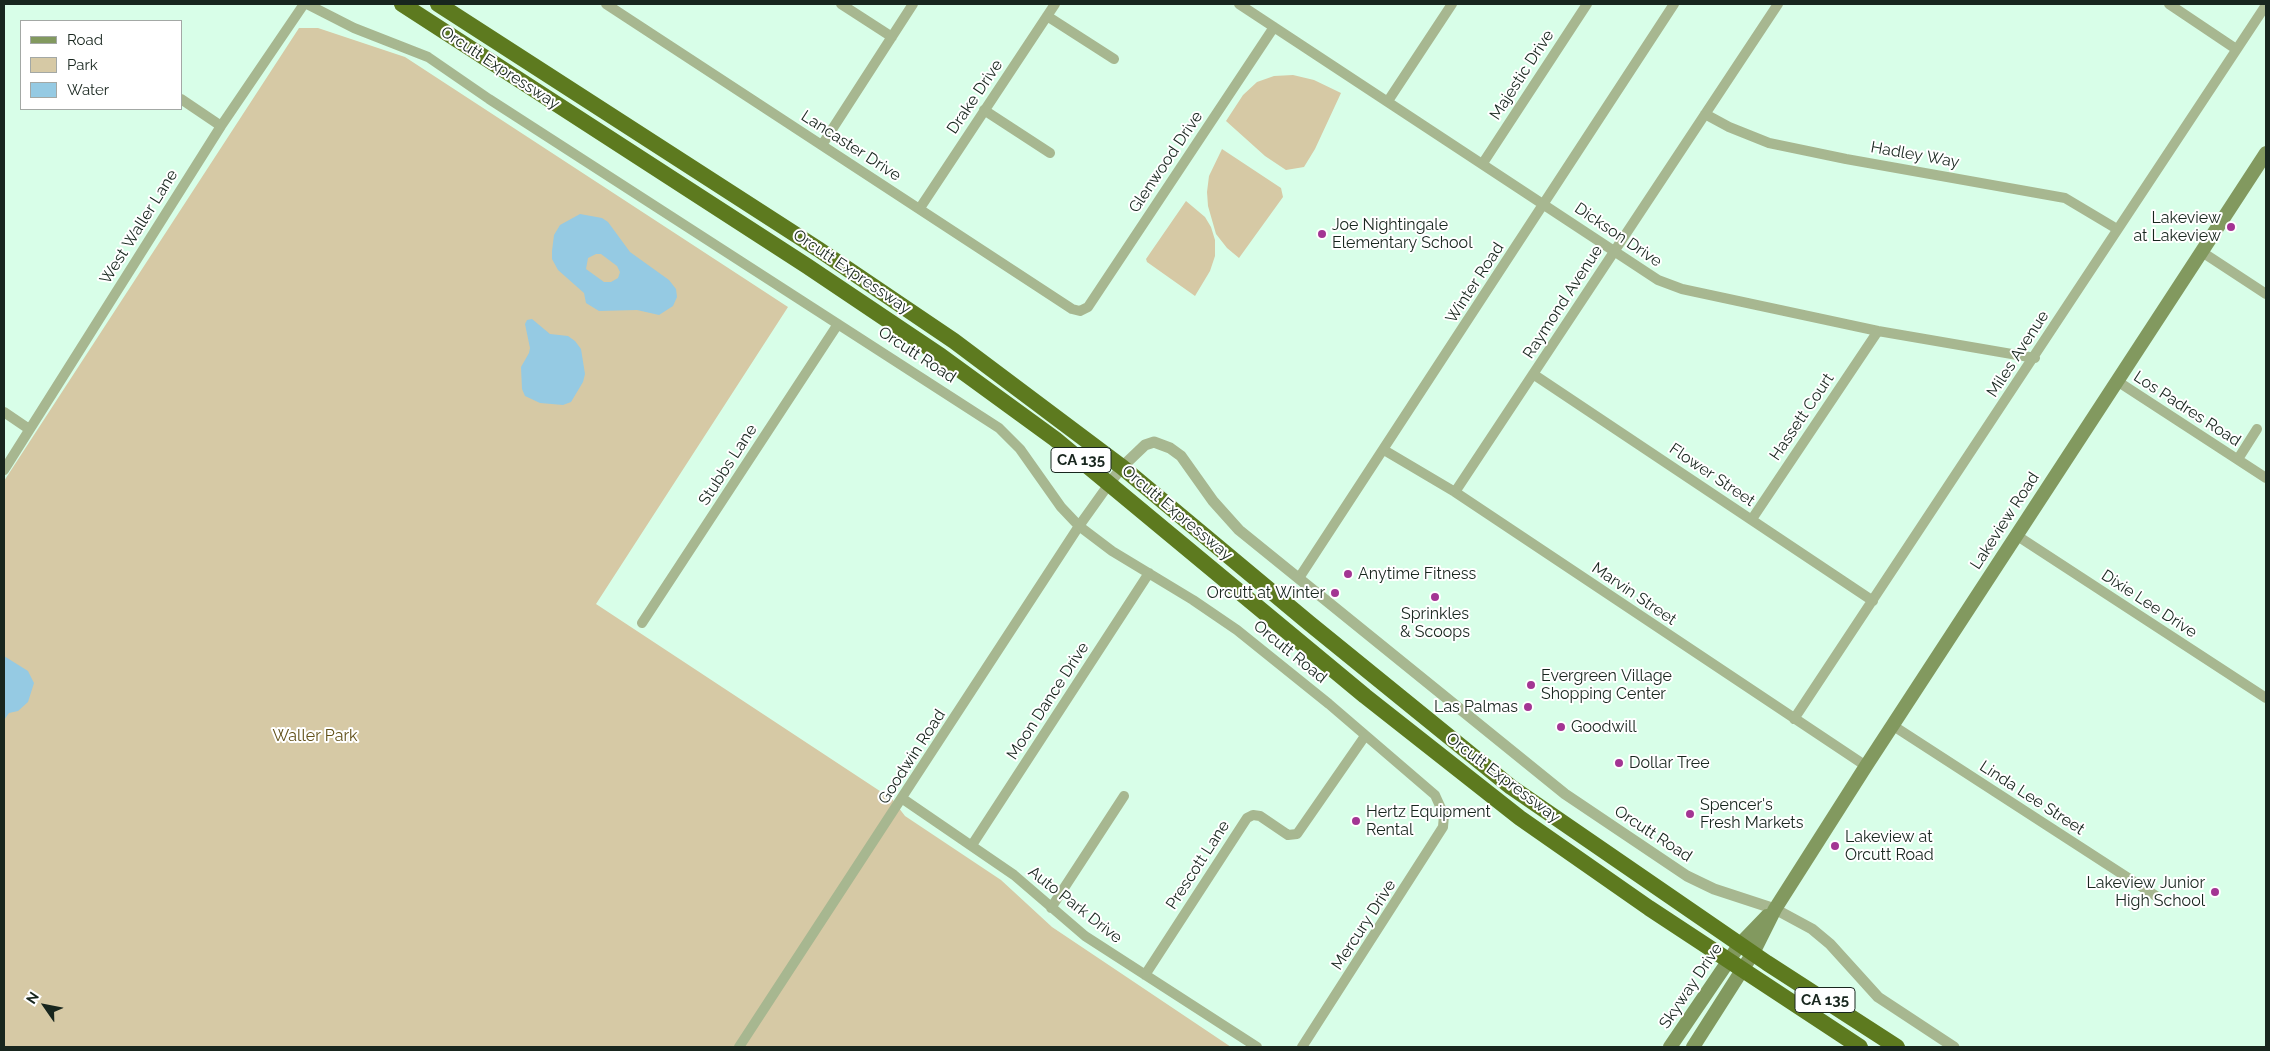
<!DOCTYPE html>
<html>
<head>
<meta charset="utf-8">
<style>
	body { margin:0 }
	#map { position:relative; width:2270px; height:1051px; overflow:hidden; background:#d8fee8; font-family:Raleway,sans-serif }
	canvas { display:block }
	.frame { position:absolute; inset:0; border:5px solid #18261e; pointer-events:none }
	.legend { position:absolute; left:20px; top:20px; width:162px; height:90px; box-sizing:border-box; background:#fff; border:1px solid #a3a8a5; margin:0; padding:6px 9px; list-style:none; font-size:15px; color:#18261e }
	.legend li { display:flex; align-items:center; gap:10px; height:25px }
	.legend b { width:25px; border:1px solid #a3a8a5 }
	.north { position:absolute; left:20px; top:981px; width:50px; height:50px; -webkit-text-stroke:4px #fff; paint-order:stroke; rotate:303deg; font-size:14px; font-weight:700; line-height:20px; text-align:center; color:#18261e }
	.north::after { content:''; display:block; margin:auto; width:18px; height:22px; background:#18261e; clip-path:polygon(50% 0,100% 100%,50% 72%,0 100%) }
</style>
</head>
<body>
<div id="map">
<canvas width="2270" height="1051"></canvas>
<div class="frame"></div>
<ul class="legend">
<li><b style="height:6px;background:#82995f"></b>Road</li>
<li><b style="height:14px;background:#d6c9a5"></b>Park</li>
<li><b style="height:14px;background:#95cae3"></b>Water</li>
</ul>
<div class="north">N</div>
</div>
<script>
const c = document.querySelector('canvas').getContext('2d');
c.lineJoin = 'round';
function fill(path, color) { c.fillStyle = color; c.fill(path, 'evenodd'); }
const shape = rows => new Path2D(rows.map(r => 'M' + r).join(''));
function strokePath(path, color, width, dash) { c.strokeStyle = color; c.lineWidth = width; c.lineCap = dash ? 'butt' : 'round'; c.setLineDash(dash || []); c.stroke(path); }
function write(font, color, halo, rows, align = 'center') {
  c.font = font + ' Raleway,sans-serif'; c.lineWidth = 4; c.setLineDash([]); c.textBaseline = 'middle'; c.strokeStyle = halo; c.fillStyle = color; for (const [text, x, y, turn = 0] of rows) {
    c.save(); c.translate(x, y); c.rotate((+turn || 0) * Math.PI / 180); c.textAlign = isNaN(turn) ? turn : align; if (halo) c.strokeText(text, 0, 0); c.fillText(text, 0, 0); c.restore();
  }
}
fill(shape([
	[299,28,318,28,405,57,788,307,596,604,892,799,905,816,1001,880,1052,927,1231,1047,4,1047,4,481],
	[1293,75,1314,80,1341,93,1315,149,1304,167,1286,170,1265,156,1226,121,1243,95,1257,82,1274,76],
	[1222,149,1281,188,1283,197,1239,258,1227,248,1216,234,1208,206,1207,192,1209,176],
	[1186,201,1205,217,1211,227,1215,240,1215,256,1210,271,1195,296,1147,262,1146,259]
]), '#d6c9a5');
fill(shape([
	[580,214,602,218,608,222,630,252,669,280,676,289,677,297,673,306,659,315,637,310,599,311,586,303,584,293,558,270,552,259,552,251,554,235,560,225],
	[596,254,601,254,617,266,620,272,618,278,611,282,604,282,586,269,588,258],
	[532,319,550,334,568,336,575,341,581,349,585,374,583,382,571,402,563,405,540,403,525,396,522,389,521,367,529,353,530,348,525,324,527,320],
	[4,656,28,671,34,683,28,702,18,711,9,713,4,720]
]), '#95cae3');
strokePath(shape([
	[307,4,354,28,428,57,489,99,999,428,1020,449,1061,507,1079,526,1112,551,1193,600,1237,630,1329,704,1435,795,1444,815,1443,827,1302,1047],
	[606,4,1072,309,1080,311,1088,307,1274,27],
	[841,4,892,37],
	[1239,4,1658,280,1682,289,1878,331,2035,358],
	[2169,4,2236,49],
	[1047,16,1114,59],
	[181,99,221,126],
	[1388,101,1452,4],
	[984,110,1050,153],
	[1705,114,1729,127,1769,143,1846,159,2065,198,2117,229],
	[822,145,913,4],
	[1483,163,1587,4],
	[920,208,1055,4],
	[2202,252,2266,294],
	[1533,374,1873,601],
	[2117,381,2266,478],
	[4,412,29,429],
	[1384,450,1455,492,1866,766],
	[2238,459,2257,429],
	[4,470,221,126,304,4],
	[1455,492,1778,4],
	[1752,519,1878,331],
	[2016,535,2266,698],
	[1299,578,1674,4],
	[642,623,838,324],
	[1794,719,2266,5],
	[1892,725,2156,896],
	[903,799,1014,875,1085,936,1257,1047],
	[972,845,1149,573],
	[1051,908,1124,796],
	[1145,975,1247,818,1253,815,1260,816,1288,835,1297,834,1365,736],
	[739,1047,1079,526,1109,484]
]), '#a7b790', 10);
strokePath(shape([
	[1109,484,1122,467,1145,445,1154,442,1170,448,1181,456,1213,501,1239,530,1565,794,1687,876,1714,889,1775,909,1812,929,1830,944,1878,997,1954,1047]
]), '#a7b790', 11);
strokePath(shape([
	[1670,1047,1740,944,1767,916],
	[1693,1047,1753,953,1775,909,1866,766,2266,153]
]), '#82995f', 14);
strokePath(shape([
	[402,4,807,266,941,356,1055,439,1365,696,1520,818,1649,908,1860,1047],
	[438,4,818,249,954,341,1122,467,1309,623,1511,787,1767,963,1897,1047]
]), '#5d7a1f', 16);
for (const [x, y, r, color] of [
	[2231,227,5,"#a33593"],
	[1322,234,5,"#a33593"],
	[1348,574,5,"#a33593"],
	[1335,593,5,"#a33593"],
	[1435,597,5,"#a33593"],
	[1531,685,5,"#a33593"],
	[1528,707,5,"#a33593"],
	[1561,727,5,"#a33593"],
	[1619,763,5,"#a33593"],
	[1690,814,5,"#a33593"],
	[1356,821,5,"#a33593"],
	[1835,846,5,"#a33593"],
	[2215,892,5,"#a33593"]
]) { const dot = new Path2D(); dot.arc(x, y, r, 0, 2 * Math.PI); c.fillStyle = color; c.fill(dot); strokePath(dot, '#fff', 2); }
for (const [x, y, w] of [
	[1081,460,60],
	[1825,1000,60]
]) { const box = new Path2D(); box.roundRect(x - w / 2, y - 12.5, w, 25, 4); c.fillStyle = '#fff'; c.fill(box); strokePath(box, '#18261e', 1); }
write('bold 15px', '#18261e', null, [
	["CA 135",1081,460],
	["CA 135",1825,1000]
]);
write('16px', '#18261e', '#fff', [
	["Orcutt Expressway",500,68,33],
	["Majestic Drive",1522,75,-57],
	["Drake Drive",975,97,-56],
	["Lancaster Drive",851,146,33],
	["Hadley Way",1915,155,10],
	["Glenwood Drive",1166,162,-56],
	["West Waller Lane",139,227,-58],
	["Dickson Drive",1618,235,34],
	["Orcutt Expressway",852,272,34],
	["Winter Road",1475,283,-57],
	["Raymond Avenue",1563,302,-57],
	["Miles Avenue",2018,354,-57],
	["Orcutt Road",917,355,33],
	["Los Padres Road",2187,409,33],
	["Hassett Court",1802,417,-56],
	["Stubbs Lane",728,465,-57],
	["Flower Street",1712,475,34],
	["Orcutt Expressway",1177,513,40],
	["Lakeview Road",2005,521,-57],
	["Marvin Street",1634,594,34],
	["Dixie Lee Drive",2149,604,33],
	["Orcutt Road",1290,652,39],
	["Moon Dance Drive",1048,701,-57],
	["Goodwin Road",912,757,-57],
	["Orcutt Expressway",1503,778,37],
	["Linda Lee Street",2032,798,33],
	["Orcutt Road",1653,834,33],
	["Prescott Lane",1198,865,-57],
	["Auto Park Drive",1075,905,38],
	["Mercury Drive",1364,925,-57],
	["Skyway Drive",1691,986,-56]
]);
write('16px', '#18261e', '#fff', [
	["Lakeview",2221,218,"right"],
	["at Lakeview",2221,236,"right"],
	["Joe Nightingale",1332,225],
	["Elementary School",1332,243],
	["Anytime Fitness",1358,574],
	["Orcutt at Winter",1325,593,"right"],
	["Sprinkles",1435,614,"center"],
	["& Scoops",1435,632,"center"],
	["Evergreen Village",1541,676],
	["Shopping Center",1541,694],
	["Las Palmas",1518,707,"right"],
	["Goodwill",1571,727],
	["Dollar Tree",1629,763],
	["Spencer's",1700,805],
	["Fresh Markets",1700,823],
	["Hertz Equipment",1366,812],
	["Rental",1366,830],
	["Lakeview at",1845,837],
	["Orcutt Road",1845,855],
	["Lakeview Junior",2205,883,"right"],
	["High School",2205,901,"right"]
], 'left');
write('16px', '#615018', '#fff', [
	["Waller Park",315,736]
]);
</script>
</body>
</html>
